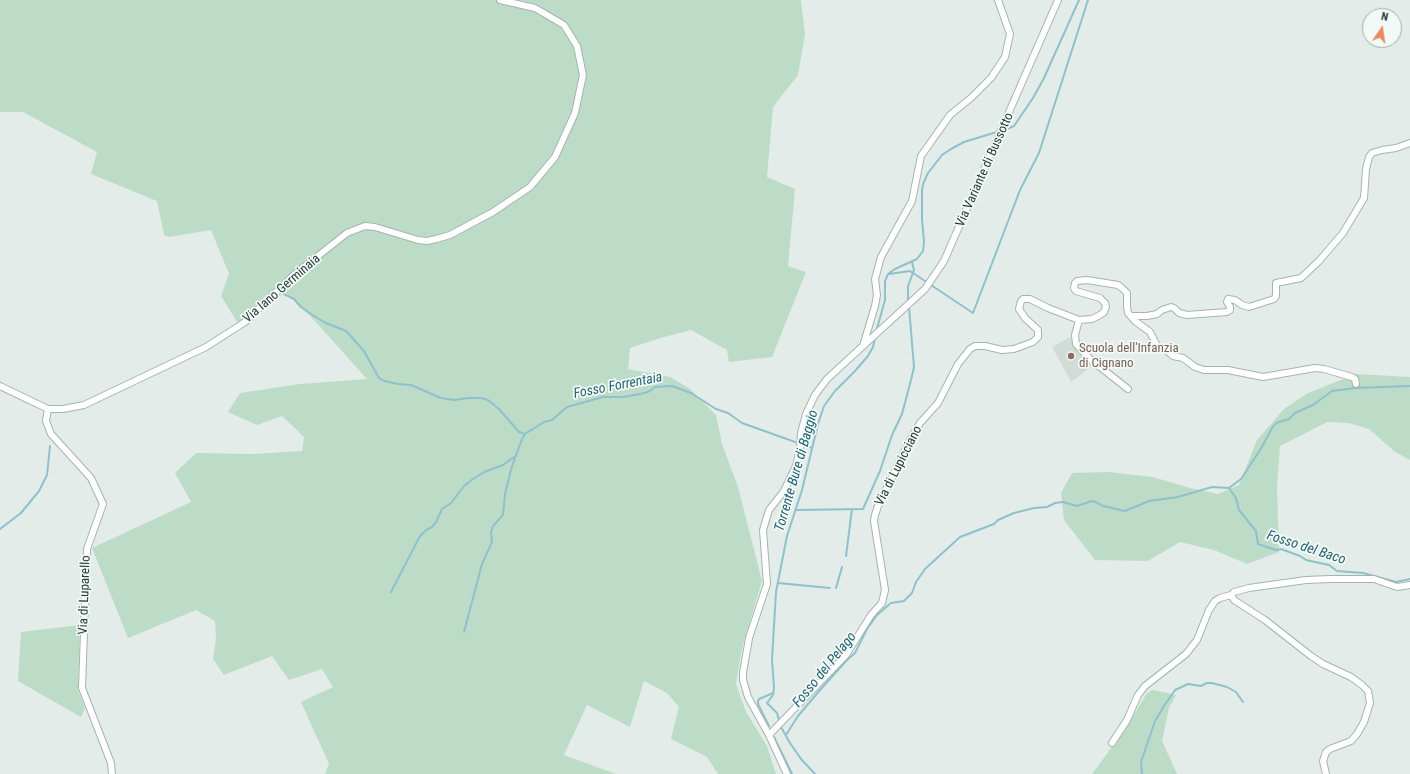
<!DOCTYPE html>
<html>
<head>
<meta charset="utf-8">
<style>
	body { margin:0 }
	#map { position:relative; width:1410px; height:774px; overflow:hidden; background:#e3ece8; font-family:"Roboto Condensed",sans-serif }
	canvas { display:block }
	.north { position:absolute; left:1362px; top:8px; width:40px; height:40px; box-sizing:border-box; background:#f3f9f6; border:1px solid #a0adaa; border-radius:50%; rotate:13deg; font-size:11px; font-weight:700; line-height:16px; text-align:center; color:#243c37 }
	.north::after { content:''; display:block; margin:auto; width:14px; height:18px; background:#e98a65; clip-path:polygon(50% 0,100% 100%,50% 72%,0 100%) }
</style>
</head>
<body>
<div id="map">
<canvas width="1410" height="774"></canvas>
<div class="north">N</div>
</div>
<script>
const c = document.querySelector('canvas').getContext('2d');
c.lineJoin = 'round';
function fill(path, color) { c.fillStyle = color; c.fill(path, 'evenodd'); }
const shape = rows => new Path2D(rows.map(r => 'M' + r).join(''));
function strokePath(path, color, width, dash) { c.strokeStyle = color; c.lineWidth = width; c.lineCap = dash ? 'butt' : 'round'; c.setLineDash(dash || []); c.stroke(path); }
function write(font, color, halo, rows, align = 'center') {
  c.font = font + ' "Roboto Condensed",sans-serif'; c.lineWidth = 3.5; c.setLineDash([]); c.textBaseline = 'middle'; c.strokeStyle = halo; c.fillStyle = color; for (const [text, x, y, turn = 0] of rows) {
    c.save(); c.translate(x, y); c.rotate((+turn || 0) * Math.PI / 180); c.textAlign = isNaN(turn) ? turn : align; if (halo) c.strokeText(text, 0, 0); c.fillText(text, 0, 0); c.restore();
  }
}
fill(shape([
	[1070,337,1092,366,1071,382,1052,347]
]), '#d1dcd7');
fill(shape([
	[0,0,801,0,805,34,798,75,773,107,767,177,795,189,788,266,806,272,772,357,729,362,727,350,691,330,664,337,630,348,628,369,670,377,689,388,716,415,722,444,738,487,762,581,742,648,736,684,746,712,767,746,776,774,718,774,707,757,671,739,679,707,667,693,644,681,630,727,587,705,564,755,616,774,325,774,329,764,301,702,333,687,322,669,289,680,272,656,224,675,213,659,216,638,215,621,196,610,128,638,92,548,191,502,175,473,196,453,253,454,302,451,304,437,282,416,257,425,228,412,240,393,300,384,367,379,313,319,285,292,241,328,221,296,229,274,211,230,169,237,164,235,157,201,91,174,97,152,23,112,0,112],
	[1356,374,1410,377,1410,460,1395,452,1369,429,1349,423,1327,422,1280,446,1277,488,1279,552,1247,564,1214,550,1180,542,1148,561,1095,560,1064,520,1061,493,1072,473,1109,472,1153,477,1190,488,1218,494,1239,485,1257,440,1284,409,1308,393],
	[80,625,78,690,85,708,81,717,18,681,21,632],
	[1153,690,1176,695,1169,708,1162,741,1177,774,1092,774,1126,728,1147,693]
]), '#bddcc7');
strokePath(shape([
	[1004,130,1014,126,1033,98,1044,78,1079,0],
	[889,274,910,271,973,313,1020,190,1039,153,1088,0],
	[284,294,294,299,301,307,314,316,326,323,346,331,364,351,379,378,384,381,398,384,411,385,441,398,454,400,468,398,481,398,488,400,499,409,519,432,525,434],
	[908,302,908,286,914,270,912,262],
	[876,332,885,300,885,281,888,274,895,269,917,259,923,251,924,242,922,219,922,191,923,184,928,173,942,155,951,149,964,142,1000,131],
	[1229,488,1236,498,1239,510,1256,531,1258,544,1276,550,1281,549,1300,556,1306,560,1329,565,1337,571,1363,573,1396,582,1410,579],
	[796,510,863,509,880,471,892,435,902,414,911,380,914,367,909,307],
	[0,529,21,513,39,491,47,475,50,446],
	[846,556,852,509],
	[778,583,830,588],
	[836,588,842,567],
	[391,592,420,536,426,530,432,527,436,522,442,509,451,503,464,486,473,479,484,472,503,465,514,457],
	[464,632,482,564,492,542,491,533,493,526,503,515,505,494,512,466,522,439,525,434,544,422,552,420,567,407,603,397,623,397,640,394,648,392,655,387,672,386,691,393,716,409,728,413,742,423,812,448],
	[769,726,758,704,758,701,759,699,773,693],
	[786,735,798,716,820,690,847,660,855,653,867,629,877,615,891,603,904,601,912,593,916,582,925,569,960,537,994,524,998,520,1014,513,1034,508,1047,507,1055,503,1063,502,1077,506,1092,501,1096,502,1103,506,1125,511,1149,501,1178,497,1212,487,1229,488,1241,479,1262,447,1272,428,1276,423,1289,419,1295,413,1313,405,1332,391,1355,388,1410,386],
	[774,737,792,774],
	[815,774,801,759,790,743,781,727,777,713,767,703,773,695,774,688,772,659,776,592,787,536,802,490,818,424,824,406,835,391,855,371,868,356,873,347,875,338],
	[1142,774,1141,762,1155,721,1164,706,1175,690,1188,684,1201,686,1207,683,1212,683,1227,687,1236,692,1243,702]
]), '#8fc1cd', 2);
const minor = shape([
	[1131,316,1147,316,1157,314,1162,310,1171,307,1174,308,1179,313,1187,315,1227,312,1230,310,1230,307,1227,302,1228,299,1235,300,1242,305,1249,307,1274,299,1276,296,1276,283,1301,278,1319,261,1343,233,1364,198,1366,169,1369,157,1372,153,1382,150,1396,148,1410,143],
	[1079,320,1075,335,1076,344,1090,359,1128,389],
	[863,346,875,306,877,295,875,279,881,257,912,201,921,156,950,115,972,97,991,78,1005,57,1010,34,998,0],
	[0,386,48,409,63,409,84,405,206,347,245,322,294,275,347,233,365,226,375,227,418,240,427,241,436,239,450,235,493,212,530,187,555,157,575,113,583,75,577,46,564,25,535,8,500,0],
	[48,409,46,421,51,434,91,478,103,504,87,549,82,688,111,763,112,774],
	[769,735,846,655,871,615,882,603,885,590,874,521,875,515,878,506,910,440,920,423,938,403,958,364,970,349,975,346,985,346,1002,350,1014,349,1033,342,1038,337,1038,330,1025,318,1019,309,1021,301,1023,299,1030,299,1048,308,1079,320,1092,319,1100,315,1104,312,1106,307,1105,303,1100,298,1076,291,1074,288,1075,283,1077,281,1087,280,1118,285,1122,288,1127,293,1127,307,1128,313,1135,321,1150,332,1158,348,1165,349,1173,356,1183,358,1195,367,1204,370,1228,370,1263,377,1315,368,1324,369,1352,377,1355,379,1356,384],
	[1112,743,1127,720,1138,695,1145,686,1186,654,1197,640,1209,610,1215,601,1220,598,1231,595],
	[787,774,769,735,748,697,743,680,743,673,749,638,767,584,763,530,769,510,784,491,796,466,800,448,801,433,806,414,815,395,827,379,925,289,944,261,1058,0],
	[1326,774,1323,761,1326,752,1330,749,1351,741,1357,734,1364,722,1370,703,1368,691,1362,685,1351,677,1323,664,1311,656,1265,620,1234,600,1231,595,1234,592,1249,588,1306,580,1330,579,1374,579,1397,587,1410,585]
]);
strokePath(minor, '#a6b4af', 8);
strokePath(minor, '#fff', 6);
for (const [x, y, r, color] of [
	[1071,356,4,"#8d6e63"]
]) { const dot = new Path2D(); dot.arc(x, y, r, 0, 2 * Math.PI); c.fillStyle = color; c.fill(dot); strokePath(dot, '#f3f9f6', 1.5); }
write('13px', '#243c37', '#f3f9f6', [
	["Via Variante di Bussotto",985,170,-66],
	["Via Iano Germinaia",282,289,-41],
	["Via di Lupicciano",899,466,-63],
	["Via di Luparello",85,595,-88]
]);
write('13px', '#785e54', '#f3f9f6', [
	["Scuola dell'Infanzia",1079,349],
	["di Cignano",1079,364]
], 'left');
write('italic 14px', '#226374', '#f3f9f6', [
	["Fosso Forrentaia",618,386,-11],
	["Torrente Bure di Baggio",797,471,-74],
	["Fosso del Baco",1306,548,18],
	["Fosso del Pelago",825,670,-51]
]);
</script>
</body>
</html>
